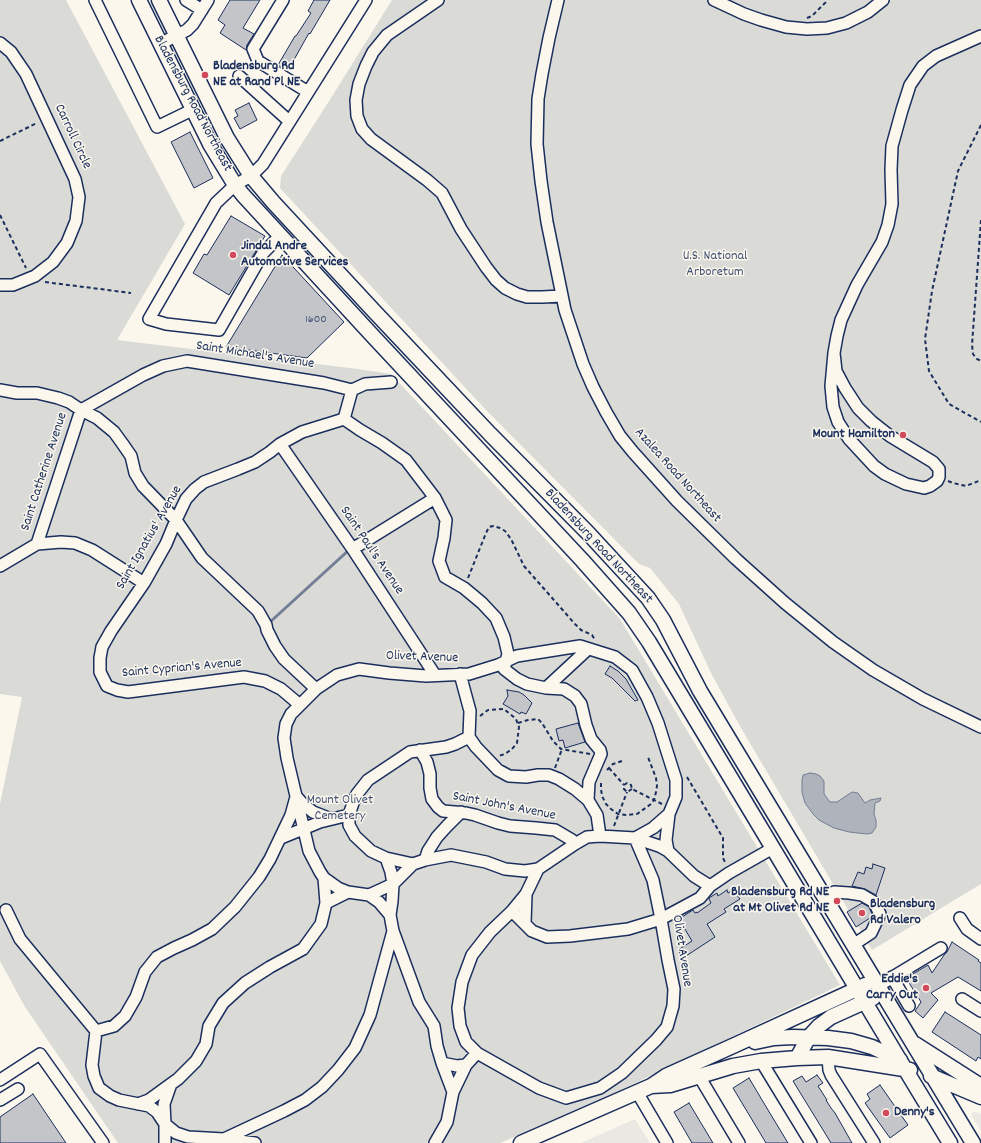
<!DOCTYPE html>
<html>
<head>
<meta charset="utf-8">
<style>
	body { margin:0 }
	canvas { display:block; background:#fbf7ec }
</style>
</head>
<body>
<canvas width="981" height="1143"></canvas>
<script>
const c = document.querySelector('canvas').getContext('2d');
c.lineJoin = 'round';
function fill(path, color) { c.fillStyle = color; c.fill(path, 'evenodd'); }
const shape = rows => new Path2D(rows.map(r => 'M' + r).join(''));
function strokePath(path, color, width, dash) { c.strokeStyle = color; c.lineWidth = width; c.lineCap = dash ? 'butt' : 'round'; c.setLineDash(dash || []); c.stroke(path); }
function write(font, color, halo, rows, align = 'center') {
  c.font = font + ' Dekko,sans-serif'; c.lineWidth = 3; c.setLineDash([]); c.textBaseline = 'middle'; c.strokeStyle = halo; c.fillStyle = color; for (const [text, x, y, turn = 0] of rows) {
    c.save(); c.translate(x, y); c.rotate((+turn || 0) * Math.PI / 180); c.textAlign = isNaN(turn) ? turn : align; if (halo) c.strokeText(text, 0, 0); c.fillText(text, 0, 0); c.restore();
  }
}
fill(shape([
	[973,1111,981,1114,981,1131,971,1115],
	[635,1119,650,1143,581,1143]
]), '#eae8e2');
fill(shape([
	[0,0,66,0,185,224,117,340,358,369,391,374,620,619,840,985,604,1098,500,1143,118,1143,25,1007,0,961,0,804,22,697,0,694],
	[392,0,981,0,981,884,872,950,741,728,711,673,679,604,650,568,639,564,485,409,280,188,281,176,331,98]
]), '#dadad7');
const water = shape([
	[810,773,816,774,820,776,824,781,824,794,830,802,837,802,852,792,858,793,865,803,870,800,881,798,880,801,875,803,874,814,876,820,876,827,872,833,867,834,849,832,834,828,819,820,813,814,805,803,802,792,802,780,803,775,810,773]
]);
fill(water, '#afb3bb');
strokePath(water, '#747e96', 1);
strokePath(shape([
	[269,623,350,549]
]), '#747e96', 3);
const building = shape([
	[230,0,260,0,243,28,254,34,247,45,246,50,220,33,225,25,218,20,230,0],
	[314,0,330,0,310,34,309,33,291,65,290,64,286,70,278,65,295,36,296,36,311,13,308,11,314,0],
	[249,103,257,120,240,129,234,118,238,116,235,110,249,103],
	[190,132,213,178,194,188,171,142,190,132],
	[231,216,265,236,229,295,193,273,204,254,207,255,231,216],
	[282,255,344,322,307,358,226,347,282,255],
	[610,666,618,671,626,679,638,700,635,701,612,678,605,674,610,666],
	[507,690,519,692,524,695,532,703,526,714,521,712,520,714,503,704,508,696,507,690],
	[578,723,585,742,565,748,563,740,559,741,556,729,578,723],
	[873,864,885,868,876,895,865,889,852,886,858,872,864,874,866,867,872,869,873,864],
	[727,890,728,893,733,890,740,899,724,909,726,912,707,924,715,937,683,958,678,950,692,941,679,919,693,910,695,913,697,912,697,913,711,903,709,899,709,898,717,893,718,896,727,890],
	[862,903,869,907,872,914,870,918,856,927,847,912,862,903],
	[952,942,979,960,978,961,981,963,981,991,958,977,931,993,938,1000,923,1018,915,1011,921,1002,906,978,928,965,932,973,944,955,947,952,952,942],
	[945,1012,981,1035,981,1059,978,1057,976,1061,932,1032,945,1012],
	[817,1075,823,1083,818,1086,827,1100,826,1100,831,1108,835,1113,852,1143,831,1143,793,1081,802,1076,806,1082,817,1075],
	[749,1078,765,1105,788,1143,766,1143,733,1088,749,1078],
	[880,1085,908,1125,890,1138,865,1103,870,1099,867,1094,880,1085],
	[33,1094,66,1143,0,1143,0,1117,33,1094],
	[689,1103,713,1143,692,1143,674,1112,689,1103]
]);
fill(building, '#c3c5c9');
strokePath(building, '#1b2f5e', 1);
const minor = shape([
	[95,0,157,127,192,110],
	[186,0,202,10],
	[283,0,253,49,258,61,308,92],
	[438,0,387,35,373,52,366,66,359,84,356,100,357,116,362,129,371,139,427,180,442,193,461,229,486,267,496,280,505,288,517,294,527,297,542,297,562,296],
	[558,0,549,38,542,74,538,99,537,144,541,181,547,222,565,310,583,364,593,387,606,412,620,436,633,452,677,501,736,559,785,603,833,642,873,670,923,699,981,727],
	[714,0,744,14,761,20,786,27,807,29,827,28,846,23,868,12,883,0],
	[0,43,11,52,26,74,75,179,79,197,76,221,67,243,53,262,35,276,13,285,0,285],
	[160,44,187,30,193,24,208,0],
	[239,76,289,121],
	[280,236,263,253,219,330,166,324,149,319,216,203,235,185,251,176,263,164,366,0],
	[834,353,836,371,845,388,858,408,871,421,890,436,933,462,939,469,939,477,937,481,930,486,924,488,906,484,885,474,874,466,849,439,838,422,833,407,831,386,834,353,837,336,841,320,857,285,882,242,888,225,892,204,891,170,892,146,902,110,910,85,923,66,936,56,981,36],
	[0,390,17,393,37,393,58,398,69,402,81,410,143,375,163,366,187,361,324,383,352,390],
	[344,419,360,430,382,443,406,460,435,498,446,520,444,538,439,561,445,577,464,588,482,603,496,618,504,637,508,654,504,669,517,679,527,684,546,688,564,689,575,696,581,704,586,725,591,739,600,750,601,754,589,782,588,800],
	[344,419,352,390,365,384,391,382],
	[280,444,352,548,435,675],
	[37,544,81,410,97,418,114,432,122,443,131,456,135,473,143,486,176,520,202,558,258,611,266,625,267,630,275,646,284,659,316,689],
	[352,548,359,545,435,498],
	[0,566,37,544,61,542,75,543,92,550,144,583],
	[460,674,470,711,469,737],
	[546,688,588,649],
	[300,705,281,689,265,681,244,677,128,692,117,690,107,686,100,672,100,658,102,647,111,631,144,583,166,544,176,520,186,499,195,489,204,482,238,469,255,462,270,452,280,444,302,432,344,419],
	[469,737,476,747,498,770,509,776,526,777,538,775,549,775,559,779,575,789,588,800,597,815,600,836],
	[420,750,427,762,430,774,430,788,432,799,438,807,443,811,466,813,475,815,498,823,510,826,536,828,555,830,572,840,575,844],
	[296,796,303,804,313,812,331,819],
	[669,814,666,840,668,851,694,876,710,886],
	[281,838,320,822,349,815],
	[386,858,391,872,393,884,392,901,390,915],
	[425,860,428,851,437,837,447,826,461,812],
	[413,864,386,858,371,851,355,836,349,825,349,815,353,803,357,794,368,780,410,752,446,747,455,744,469,737],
	[369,895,379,902,390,915,393,931,419,1002,434,1026,437,1046,442,1063,453,1092],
	[825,898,834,892,849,893,862,895,874,902,880,914,871,933,853,945],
	[326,903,348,892],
	[6,910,20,939,96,1031],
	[512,911,532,931,547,937,570,936,628,929,661,919,700,898,710,886,729,873,773,848],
	[960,918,967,929,981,939],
	[525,923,526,894],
	[892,977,909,1006],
	[878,986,941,948],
	[962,999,981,1011],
	[96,1031,114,1026,125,1016,136,997,145,972,157,957,174,948,192,940,212,929,235,907,259,877,270,859,291,815,296,797],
	[96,1031,92,1065,94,1076,99,1088,110,1096,119,1100,149,1106,157,1112,165,1124,165,1143],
	[477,1053,466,1042,460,1026,458,1008,462,982,472,955,490,932,512,911,526,894,538,869],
	[828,1057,829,1070,831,1075,874,1143],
	[761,1061,811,1143],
	[442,1063,457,1066,466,1065],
	[699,1076,739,1143],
	[0,1080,40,1054,103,1143],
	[171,1084,164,1104,165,1124,176,1133,188,1137,224,1139,255,1143],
	[637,1092,667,1143],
	[0,1100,18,1089],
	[138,1104,149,1100,171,1084,178,1079,196,1061,206,1044,209,1026,223,1003,245,983,270,967,303,949,321,924,326,903,324,878],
	[224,1139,284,1111,305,1100,322,1087,338,1070,355,1048,370,1015,393,931],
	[435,1143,447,1122,453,1092,466,1065,477,1053,539,1088,566,1098,600,1088,622,1073,656,1040,667,1027,673,1006,674,989,668,960,661,919,653,880,635,838,653,828,669,814,676,797,676,780,658,723,647,697,632,670,615,657,580,646,517,656,498,665,469,674,426,676,389,673,359,669,337,675,316,689,291,714,286,724,284,738,287,758,309,851,320,872,324,878,338,888,348,892,369,895,393,884,413,864,425,860,451,855,486,862,505,869,525,871,538,869,575,844,587,837,600,836,635,838,659,846,668,851]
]);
const major = shape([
	[139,0,210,144,235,185,243,195,370,333,582,560,629,613,649,642,759,825,899,1059,950,1143],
	[159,0,227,138,251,176,273,202,373,310,490,434,588,533,648,598,663,620,700,691,973,1143],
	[755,1042,774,1038,793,1037,828,1038,851,1041,872,1047,900,1060],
	[915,1044,981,1086],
	[797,1058,809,1037,819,1026,831,1017,873,998],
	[931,1076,981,1097],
	[651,1086,670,1085,733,1066,761,1061,797,1058,828,1057,910,1070],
	[521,1143,651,1086,666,1076,735,1045,857,989,865,985]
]);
strokePath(minor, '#1b2f5e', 14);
strokePath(major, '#1b2f5e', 17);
strokePath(shape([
	[807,18,812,16,828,0],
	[981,125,958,171,932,291,925,339,929,371,949,404,981,422],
	[0,141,37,123],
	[0,215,26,268],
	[981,220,972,345,973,354,977,359,981,361],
	[45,282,131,293],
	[948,481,953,483,966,486,981,480],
	[468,578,486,533,489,527,493,526,500,528,505,531,511,539,524,566,575,624,581,630,592,635,595,640],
	[480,716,488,710,504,709,516,719,519,727,517,743,512,749,505,754,498,756],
	[518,723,528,720,538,719,542,723,553,741,561,749,590,754],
	[555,768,562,749],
	[609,768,624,785],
	[607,770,613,764,622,761],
	[687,777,723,838,723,858,726,864],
	[601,783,601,789,602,796,606,804,611,809,618,814,626,815,637,814,651,804,654,800,656,792,657,786,656,778,648,757],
	[632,789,627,792,624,789,624,785,627,783,630,784,631,785,632,789,662,804],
	[614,826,627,792]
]), '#1b2f5e', 2, [4, 3]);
strokePath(minor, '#fbf7ec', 11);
strokePath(major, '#fbf7ec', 14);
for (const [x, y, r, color] of [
	[205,75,4,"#d1495b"],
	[233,255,4,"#d1495b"],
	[903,435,4,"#d1495b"],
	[837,901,4,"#d1495b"],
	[862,913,4,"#d1495b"],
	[926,988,4,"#d1495b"],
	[886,1113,4,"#d1495b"]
]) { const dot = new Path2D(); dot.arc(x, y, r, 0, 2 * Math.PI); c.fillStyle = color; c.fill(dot); strokePath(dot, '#fbf7ec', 1.5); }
write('12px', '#455479', null, [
	["1600",316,320]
]);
write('bold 14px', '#1b2f5e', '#fbf7ec', [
	["Bladensburg Rd",213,67],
	["NE at Rand Pl NE",213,83],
	["Jindal Andre",241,247],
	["Automotive Services",241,263],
	["Mount Hamilton",895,435,"right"],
	["Bladensburg Rd NE",829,893,"right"],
	["at Mt Olivet Rd NE",829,909,"right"],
	["Bladensburg",870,905],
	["Rd Valero",870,921],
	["Eddie's",918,980,"right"],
	["Carry Out",918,996,"right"],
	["Denny's",894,1113]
], 'left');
write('14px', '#1b2f5e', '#fbf7ec', [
	["Bladensburg Road Northeast",192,104,62],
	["Carroll Circle",72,137,65],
	["Saint Michael's Avenue",255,356,9],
	["Saint Catherine Avenue",45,472,-72],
	["Azalea Road Northeast",677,476,48],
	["Saint Ignatius' Avenue",150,538,-60],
	["Bladensburg Road Northeast",598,547,47],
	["Saint Paul's Avenue",371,551,56],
	["Olivet Avenue",422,658,2],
	["Saint Cyprian's Avenue",182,669,-5],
	["Saint John's Avenue",504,807,11],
	["Olivet Avenue",681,951,81]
]);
write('14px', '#415176', '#fbf7ec', [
	["U.S. National",715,257],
	["Arboretum",715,273],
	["Mount Olivet",340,801],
	["Cemetery",340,817]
]);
</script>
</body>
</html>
